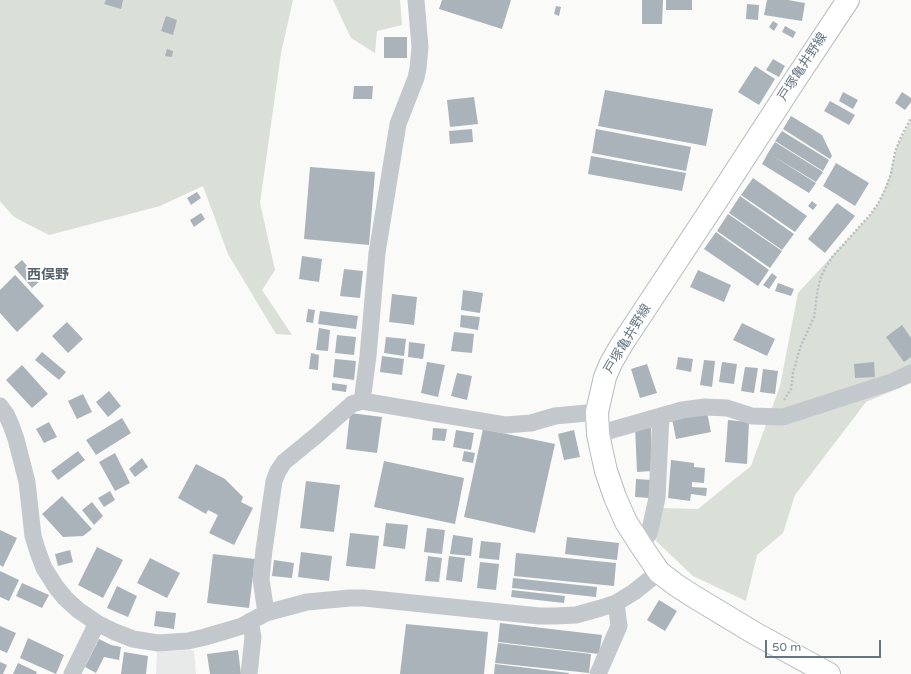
<!DOCTYPE html>
<html>
<head>
<meta charset="utf-8">
<style>
	body { margin:0 }
	#map { position:relative; width:911px; height:674px; overflow:hidden; background:#fafaf8; font-family:"Varela Round",sans-serif }
	canvas { display:block }
	.scale { position:absolute; left:765px; top:640px; width:116px; height:18px; box-sizing:border-box; border:2px solid #657683; border-top:0; padding-left:5px; font-size:12px; line-height:14px; white-space:nowrap; color:#657683; -webkit-text-stroke:3px #fff; paint-order:stroke }
</style>
</head>
<body>
<div id="map">
<canvas width="911" height="674"></canvas>
<div class="scale">50 m</div>
</div>
<script>
const c = document.querySelector('canvas').getContext('2d');
c.lineJoin = 'round';
function fill(path, color) { c.fillStyle = color; c.fill(path, 'evenodd'); }
const shape = rows => new Path2D(rows.map(r => 'M' + r).join(''));
function strokePath(path, color, width, dash) { c.strokeStyle = color; c.lineWidth = width; c.lineCap = dash ? 'butt' : 'round'; c.setLineDash(dash || []); c.stroke(path); }
function write(font, color, halo, rows, align = 'center') {
  c.font = font + ' "Varela Round","Noto Sans JP",sans-serif'; c.lineWidth = 4; c.setLineDash([]); c.textBaseline = 'middle'; c.strokeStyle = halo; c.fillStyle = color; for (const [text, x, y, turn = 0] of rows) {
    c.save(); c.translate(x, y); c.rotate((+turn || 0) * Math.PI / 180); c.textAlign = isNaN(turn) ? turn : align; if (halo) c.strokeText(text, 0, 0); c.fillText(text, 0, 0); c.restore();
  }
}
fill(shape([
	[194,650,196,674,156,674,157,651]
]), '#e8e9e9');
fill(shape([
	[0,0,293,0,281,53,260,203,275,270,262,290,292,335,276,334,228,254,203,186,160,206,49,235,14,217,0,201],
	[333,0,400,0,402,25,377,31,375,53,351,38],
	[911,120,911,383,866,402,795,495,783,533,757,555,746,601,693,576,656,541,662,508,698,509,751,466,780,386,798,293,871,214,879,202,889,178,897,146]
]), '#dadfd7');
fill(shape([
	[106,0,123,0,121,9,104,4],
	[442,0,511,0,502,29,439,9],
	[642,0,663,0,662,24,642,24],
	[666,0,692,0,692,10,666,10],
	[767,0,788,0,805,3,802,21,764,15],
	[747,4,759,5,758,20,746,19],
	[556,6,561,7,559,16,554,14],
	[166,16,177,20,173,35,161,31],
	[773,21,778,24,774,31,769,27],
	[785,26,796,32,793,38,782,32],
	[384,37,407,37,407,58,384,58],
	[167,49,173,51,172,57,165,56],
	[773,59,785,66,779,77,766,70],
	[755,66,775,79,759,105,738,92],
	[354,86,373,86,372,99,353,99],
	[605,90,713,109,706,146,598,126],
	[843,92,858,100,853,109,839,101],
	[902,92,911,98,911,102,905,110,895,103],
	[474,97,478,124,450,127,447,100],
	[830,101,855,115,849,125,824,111],
	[791,116,822,135,832,156,830,159,783,129],
	[472,129,473,142,450,144,449,131],
	[596,129,691,147,686,171,592,153],
	[782,131,829,160,823,171,775,141],
	[775,142,823,172,816,182,768,153],
	[768,153,816,183,809,193,762,164],
	[591,156,686,173,682,191,588,174],
	[836,163,869,183,855,206,823,186],
	[310,167,375,172,369,245,304,239],
	[753,178,807,216,795,232,741,195],
	[197,192,201,198,191,205,187,198],
	[740,196,794,234,782,250,729,213],
	[812,201,817,205,813,210,808,206],
	[837,203,855,216,825,253,808,239],
	[201,213,205,219,194,227,190,220],
	[728,214,782,251,770,268,717,231],
	[716,232,769,270,758,286,704,249],
	[302,256,322,259,319,282,299,279],
	[22,260,40,281,32,288,14,267],
	[344,269,363,271,360,298,340,296],
	[698,270,731,285,724,302,690,287],
	[772,273,777,277,769,289,763,285],
	[15,275,44,306,17,332,0,313,0,290],
	[778,283,794,289,791,296,775,291],
	[463,290,483,293,480,313,461,310],
	[392,294,417,297,414,325,389,322],
	[308,309,315,310,313,323,306,322],
	[320,311,358,316,356,329,318,324],
	[461,315,480,317,478,330,460,327],
	[67,322,83,339,68,353,52,336],
	[742,323,775,339,767,356,733,340],
	[902,325,911,338,911,357,904,362,886,337],
	[319,328,330,330,328,351,316,350],
	[454,332,474,334,472,353,451,351],
	[337,335,356,337,354,355,335,353],
	[386,337,406,339,404,356,384,353],
	[409,342,425,344,423,359,408,357],
	[42,352,66,372,59,380,35,360],
	[311,353,319,355,318,370,309,369],
	[382,356,404,359,402,375,380,372],
	[678,357,693,359,691,372,676,369],
	[335,359,356,361,354,380,333,377],
	[704,360,715,361,712,387,700,385],
	[427,362,445,365,438,397,421,393],
	[722,362,737,364,734,384,719,382],
	[874,362,875,377,855,378,854,364],
	[647,364,657,393,640,398,631,369],
	[22,365,48,394,32,408,6,380],
	[745,367,758,368,754,393,741,391],
	[763,369,778,371,775,394,760,392],
	[457,373,472,376,467,400,451,396],
	[332,383,347,385,346,392,332,390],
	[109,391,121,406,108,417,96,402],
	[83,394,92,412,77,419,68,401],
	[707,412,711,432,676,439,672,419],
	[350,413,382,417,377,453,346,449],
	[122,418,131,433,96,455,86,440],
	[728,420,749,422,747,464,725,462],
	[49,422,57,437,44,443,36,429],
	[651,426,652,471,637,472,635,427],
	[433,428,447,429,445,441,432,440],
	[483,429,555,444,535,533,464,517],
	[456,430,474,433,471,450,453,447],
	[574,430,580,457,564,460,558,434],
	[78,451,85,460,58,480,51,471],
	[464,451,475,453,473,463,462,461],
	[115,453,130,483,115,491,99,462],
	[142,458,148,467,135,477,129,469],
	[671,460,694,463,694,467,705,468,704,483,692,482,692,487,707,488,706,496,691,494,690,501,668,498],
	[384,461,464,478,455,524,374,507],
	[196,464,225,479,243,497,241,502,253,508,234,545,209,533,218,515,208,510,206,514,178,498],
	[636,479,651,480,650,498,635,497],
	[306,481,340,485,334,532,300,528],
	[110,491,115,500,104,507,98,498],
	[62,496,92,529,83,536,63,537,42,514],
	[92,502,103,516,94,525,82,510],
	[386,523,408,525,405,549,383,546],
	[427,528,445,530,442,554,424,552],
	[0,530,17,538,3,567,0,565],
	[350,533,379,536,375,569,346,566],
	[453,535,473,538,471,556,450,554],
	[567,537,619,543,617,560,565,554],
	[481,541,501,543,499,560,479,558],
	[97,547,123,560,103,598,78,585],
	[70,550,73,562,58,566,55,554],
	[301,552,332,556,329,581,298,577],
	[516,553,616,563,614,586,514,576],
	[213,554,255,559,249,608,207,603],
	[428,556,442,558,439,582,425,581],
	[449,556,465,558,462,582,446,580],
	[150,558,180,573,167,598,137,583],
	[274,560,294,563,292,578,272,576],
	[480,562,499,564,496,590,477,588],
	[0,571,19,580,9,601,0,597],
	[513,578,597,587,596,597,512,588],
	[22,583,49,595,42,608,16,596],
	[117,586,137,596,128,617,107,608],
	[512,590,565,596,564,603,511,597],
	[659,600,677,611,665,631,647,620],
	[156,611,176,613,174,629,154,626],
	[500,623,602,635,599,654,498,642],
	[406,624,488,632,484,674,400,674],
	[0,626,16,633,7,653,0,650],
	[28,638,64,655,56,674,20,658],
	[99,639,111,645,121,647,119,660,104,657,96,673,85,667],
	[498,643,591,654,589,673,495,663],
	[238,650,241,674,210,674,207,654],
	[124,652,148,656,146,674,121,674],
	[0,662,7,665,3,674,0,674],
	[18,663,37,672,36,674,13,674],
	[495,664,569,673,569,674,494,674]
]), '#aab3b9');
const major = shape([
	[829,674,756,634,693,596,676,585,659,572,640,544,626,522,615,497,606,471,602,453,598,434,597,412,605,377,611,363,622,344,717,200,795,80,848,0]
]);
strokePath(major, '#b5babe', 24);
strokePath(shape([
	[784,400,791,389,793,373,800,348,814,317,818,288,821,277,826,267,833,256,871,214,879,202,885,190,891,174,895,152,901,137,911,118]
]), '#bbbfc2', 2.5, [2, 2]);
strokePath(shape([
	[362,401,505,425,531,423,555,416,597,412],
	[0,406,6,414,11,425,16,439,27,482,33,536,38,552,44,568,56,587,65,598,78,610,97,623,115,632,133,639,158,643,188,641,205,637,229,630,242,626,266,613,307,602,350,598,364,598,539,616,555,616,576,615,601,608,616,603,634,592,659,572],
	[598,434,682,410,705,407,727,408,752,416,783,417,894,381,911,373],
	[640,544,649,534,657,498,661,416],
	[266,613,261,579,264,550,274,481,278,471,284,462,317,435,352,404,362,401,368,356,377,253,398,124,416,78,418,68,420,47,416,0],
	[72,674,97,623],
	[249,674,253,637,250,621],
	[598,674,619,626,616,603]
]), '#c3c8cc', 17);
strokePath(major, '#fff', 22);
write('13px', '#657683', '#fff', [
	["戸塚亀井野線",803,67,-57],
	["戸塚亀井野線",628,339,-59]
]);
write('bold 14px', '#57646e', '#fff', [
	["西俣野",48,275]
]);
</script>
</body>
</html>
